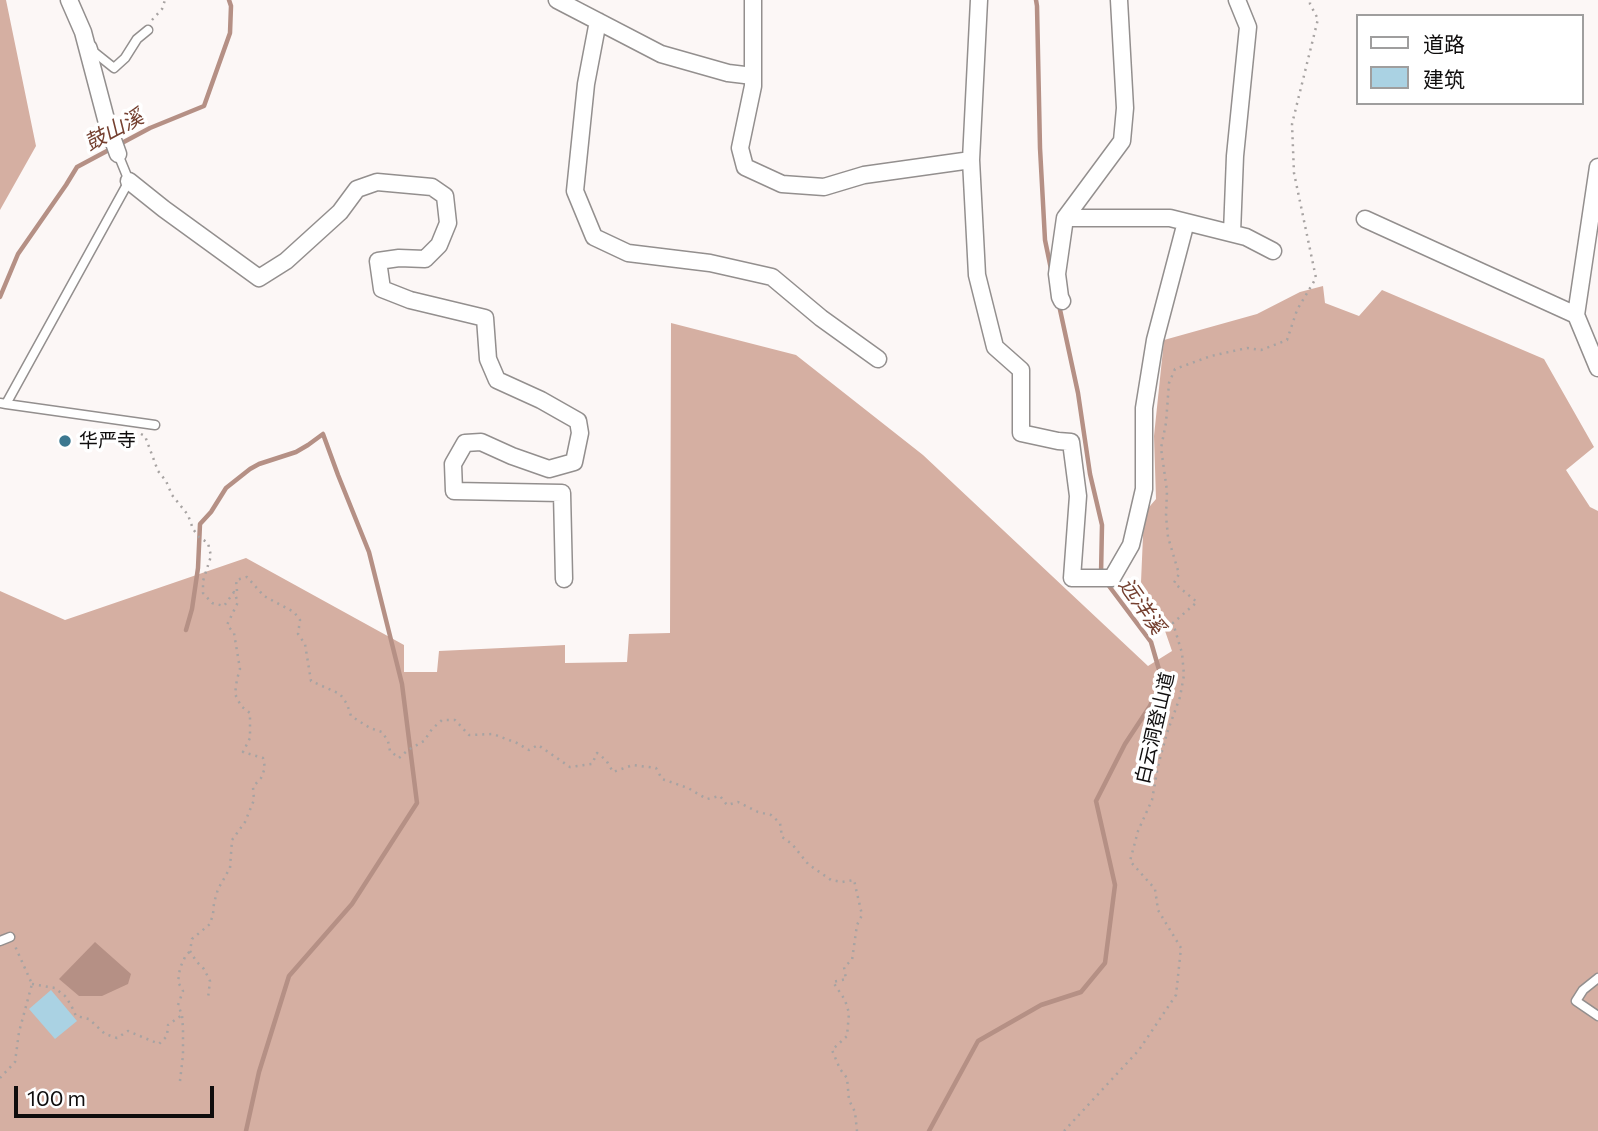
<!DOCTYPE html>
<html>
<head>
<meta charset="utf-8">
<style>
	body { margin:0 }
	#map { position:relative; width:1598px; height:1131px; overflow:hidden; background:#fcf7f6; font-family:Commissioner,"Noto Sans SC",sans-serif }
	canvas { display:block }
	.legend { position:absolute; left:1356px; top:14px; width:228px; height:91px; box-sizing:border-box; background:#fff; border:2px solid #9f9e9e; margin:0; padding:9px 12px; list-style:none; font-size:21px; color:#0f0d0d }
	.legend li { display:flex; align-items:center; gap:14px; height:35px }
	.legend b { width:35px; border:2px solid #9f9e9e }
	.scale { position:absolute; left:14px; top:1086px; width:200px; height:32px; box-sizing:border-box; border:4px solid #0f0d0d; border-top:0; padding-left:9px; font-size:21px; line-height:24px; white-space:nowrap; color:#0f0d0d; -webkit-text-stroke:5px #fff; paint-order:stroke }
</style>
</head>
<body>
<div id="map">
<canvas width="1598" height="1131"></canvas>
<ul class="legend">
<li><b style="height:9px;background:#fff"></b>道路</li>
<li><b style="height:19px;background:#aad2e3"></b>建筑</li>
</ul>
<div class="scale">100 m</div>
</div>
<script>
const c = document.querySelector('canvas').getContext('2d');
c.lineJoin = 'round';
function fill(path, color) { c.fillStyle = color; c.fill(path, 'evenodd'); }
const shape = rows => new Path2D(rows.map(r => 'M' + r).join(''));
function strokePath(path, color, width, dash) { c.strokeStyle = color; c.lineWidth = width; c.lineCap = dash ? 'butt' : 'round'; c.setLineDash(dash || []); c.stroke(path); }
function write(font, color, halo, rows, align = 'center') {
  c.font = font + ' Commissioner,"Noto Sans SC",sans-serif'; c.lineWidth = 7; c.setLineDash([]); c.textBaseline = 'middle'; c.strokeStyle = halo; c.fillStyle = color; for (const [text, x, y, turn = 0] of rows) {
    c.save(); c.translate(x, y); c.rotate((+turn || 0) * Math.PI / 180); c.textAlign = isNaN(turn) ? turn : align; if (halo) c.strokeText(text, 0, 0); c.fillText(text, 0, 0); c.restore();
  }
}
fill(shape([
	[0,0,6,0,36,146,0,210],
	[1323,286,1325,303,1359,316,1382,290,1544,359,1594,447,1566,470,1590,507,1598,511,1598,1131,0,1131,0,591,65,620,246,558,404,645,404,672,437,672,439,651,565,645,565,663,627,662,629,634,670,633,671,323,796,355,923,455,1148,666,1172,651,1164,628,1140,605,1144,513,1156,499,1154,436,1164,340,1257,314,1300,292]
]), '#d5afa2');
fill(shape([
	[95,942,131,974,128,984,102,996,79,996,59,979]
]), '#b59085');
strokePath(shape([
	[1036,0,1037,6,1040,148,1045,240,1051,269],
	[0,297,18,254,66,185,77,167,150,128,204,106,230,33,231,6,229,0],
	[1059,305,1078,393,1090,474,1102,525,1101,575],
	[186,630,192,609,198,568,200,524,211,512,226,488,250,469,259,464,296,452,308,445,323,434,338,475,369,552,402,684,417,803,352,904,289,976,259,1072,246,1131],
	[929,1131,978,1041,1041,1005,1081,992,1105,963,1115,885,1096,801,1125,744,1150,706,1162,680,1151,642,1106,582]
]), '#b59085', 4.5);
fill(shape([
	[51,990,77,1021,55,1039,29,1009]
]), '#aad2e3');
const lane = shape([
	[92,46,94,52,114,68,125,58,137,39,148,30],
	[0,403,6,404,129,181,118,154],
	[6,404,155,425],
	[0,941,10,937],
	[1598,978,1583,990,1576,1001,1598,1016]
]);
const street = shape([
	[69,0,83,32,107,123,118,154],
	[557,0,661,54,728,73,753,76],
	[753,0,753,86,740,148,745,167,782,184,824,187,864,175,971,160],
	[979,0,971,160,977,275,995,347,1021,370,1021,433,1058,441,1071,442,1078,496,1072,578,1112,578,1131,545,1144,489,1144,408,1155,340,1186,222],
	[1119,0,1125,108,1122,141,1065,218,1170,218,1246,237,1273,251],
	[598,21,586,84,575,191,594,237,628,253,710,263,772,277,821,318,878,359],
	[129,181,164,209,259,278,286,261,340,212,357,189,377,182,432,187,445,196,448,223,439,245,425,259,399,258,378,261,382,289,410,300,485,318,488,359,497,380,541,400,578,421,580,433,574,462,549,469,512,456,481,442,465,443,453,464,454,491,562,493,564,579],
	[1365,219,1576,315,1598,368],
	[1232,233,1235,156,1248,27,1237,0],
	[1062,301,1060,297,1057,274,1065,218],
	[1576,315,1598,167]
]);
strokePath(lane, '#938f8e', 11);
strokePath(street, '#938f8e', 19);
strokePath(shape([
	[152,20,162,9,165,0],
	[141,434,145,436,158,471,166,481,172,495,188,515,193,529,199,537,208,543,211,556,203,581,203,593,212,603,224,606,234,592,238,602,227,625,234,633,240,669,237,679,235,694,241,706,250,713,250,738,243,752,263,758,265,768,261,778,253,787,254,800,245,822,232,840,230,868,218,889,214,903,213,914,210,924,192,939,190,951,196,961,204,969,210,981,208,998],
	[237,591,236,580,247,577,264,596,294,612,300,620,298,634,305,644,311,681,340,694,347,704,351,716,370,728,382,732,388,741,390,751,399,758,408,750,424,741,432,729,442,720,455,720,469,735,493,734,517,743,529,750,538,745,570,767,592,764,597,753,606,760,613,772,633,765,656,768,662,779,688,788,707,799,720,796,727,805,738,802,758,812,771,815,780,823,782,837,792,844,808,864,831,880,842,882,854,880,862,915,857,925,852,960,844,967,846,979,833,982,845,1000,849,1013,847,1036,832,1050,840,1069,847,1078,849,1100,855,1112,857,1131],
	[32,984,55,988,65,996,71,1005,76,1016,89,1019,105,1034,117,1038,128,1031,159,1044,167,1036,168,1025,182,1015],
	[0,1078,15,1062,19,1032,32,984,15,946],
	[180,1081,183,1055,183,1029,182,1015,178,1005,183,991,178,982,180,968,185,957,190,951],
	[1064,1131,1139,1050,1176,995,1181,948,1158,910,1155,889,1130,861,1138,831,1152,800,1158,766,1167,733,1180,697,1184,675,1182,653,1173,623,1197,602,1174,583,1179,574,1168,537,1166,516,1167,491,1161,448,1166,423,1169,383,1175,369,1211,356,1247,348,1261,350,1287,340,1297,310,1316,278,1294,173,1292,124,1318,19,1310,4,1310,0]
]), '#a7a3a2', 2.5, [2, 5]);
strokePath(lane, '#fff', 8);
strokePath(street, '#fff', 16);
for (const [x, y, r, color] of [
	[65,441,7,"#3c7890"]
]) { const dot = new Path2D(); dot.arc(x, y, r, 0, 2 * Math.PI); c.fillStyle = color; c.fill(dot); strokePath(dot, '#fff', 2.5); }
write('19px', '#0f0d0d', '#fff', [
	["华严寺",79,441]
], 'left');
write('19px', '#0f0d0d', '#fff', [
	["白云洞登山道",1155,728,-77]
]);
write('italic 21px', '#754030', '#fff', [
	["鼓山溪",114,130,-28],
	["远洋溪",1142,606,55]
]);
</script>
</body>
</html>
